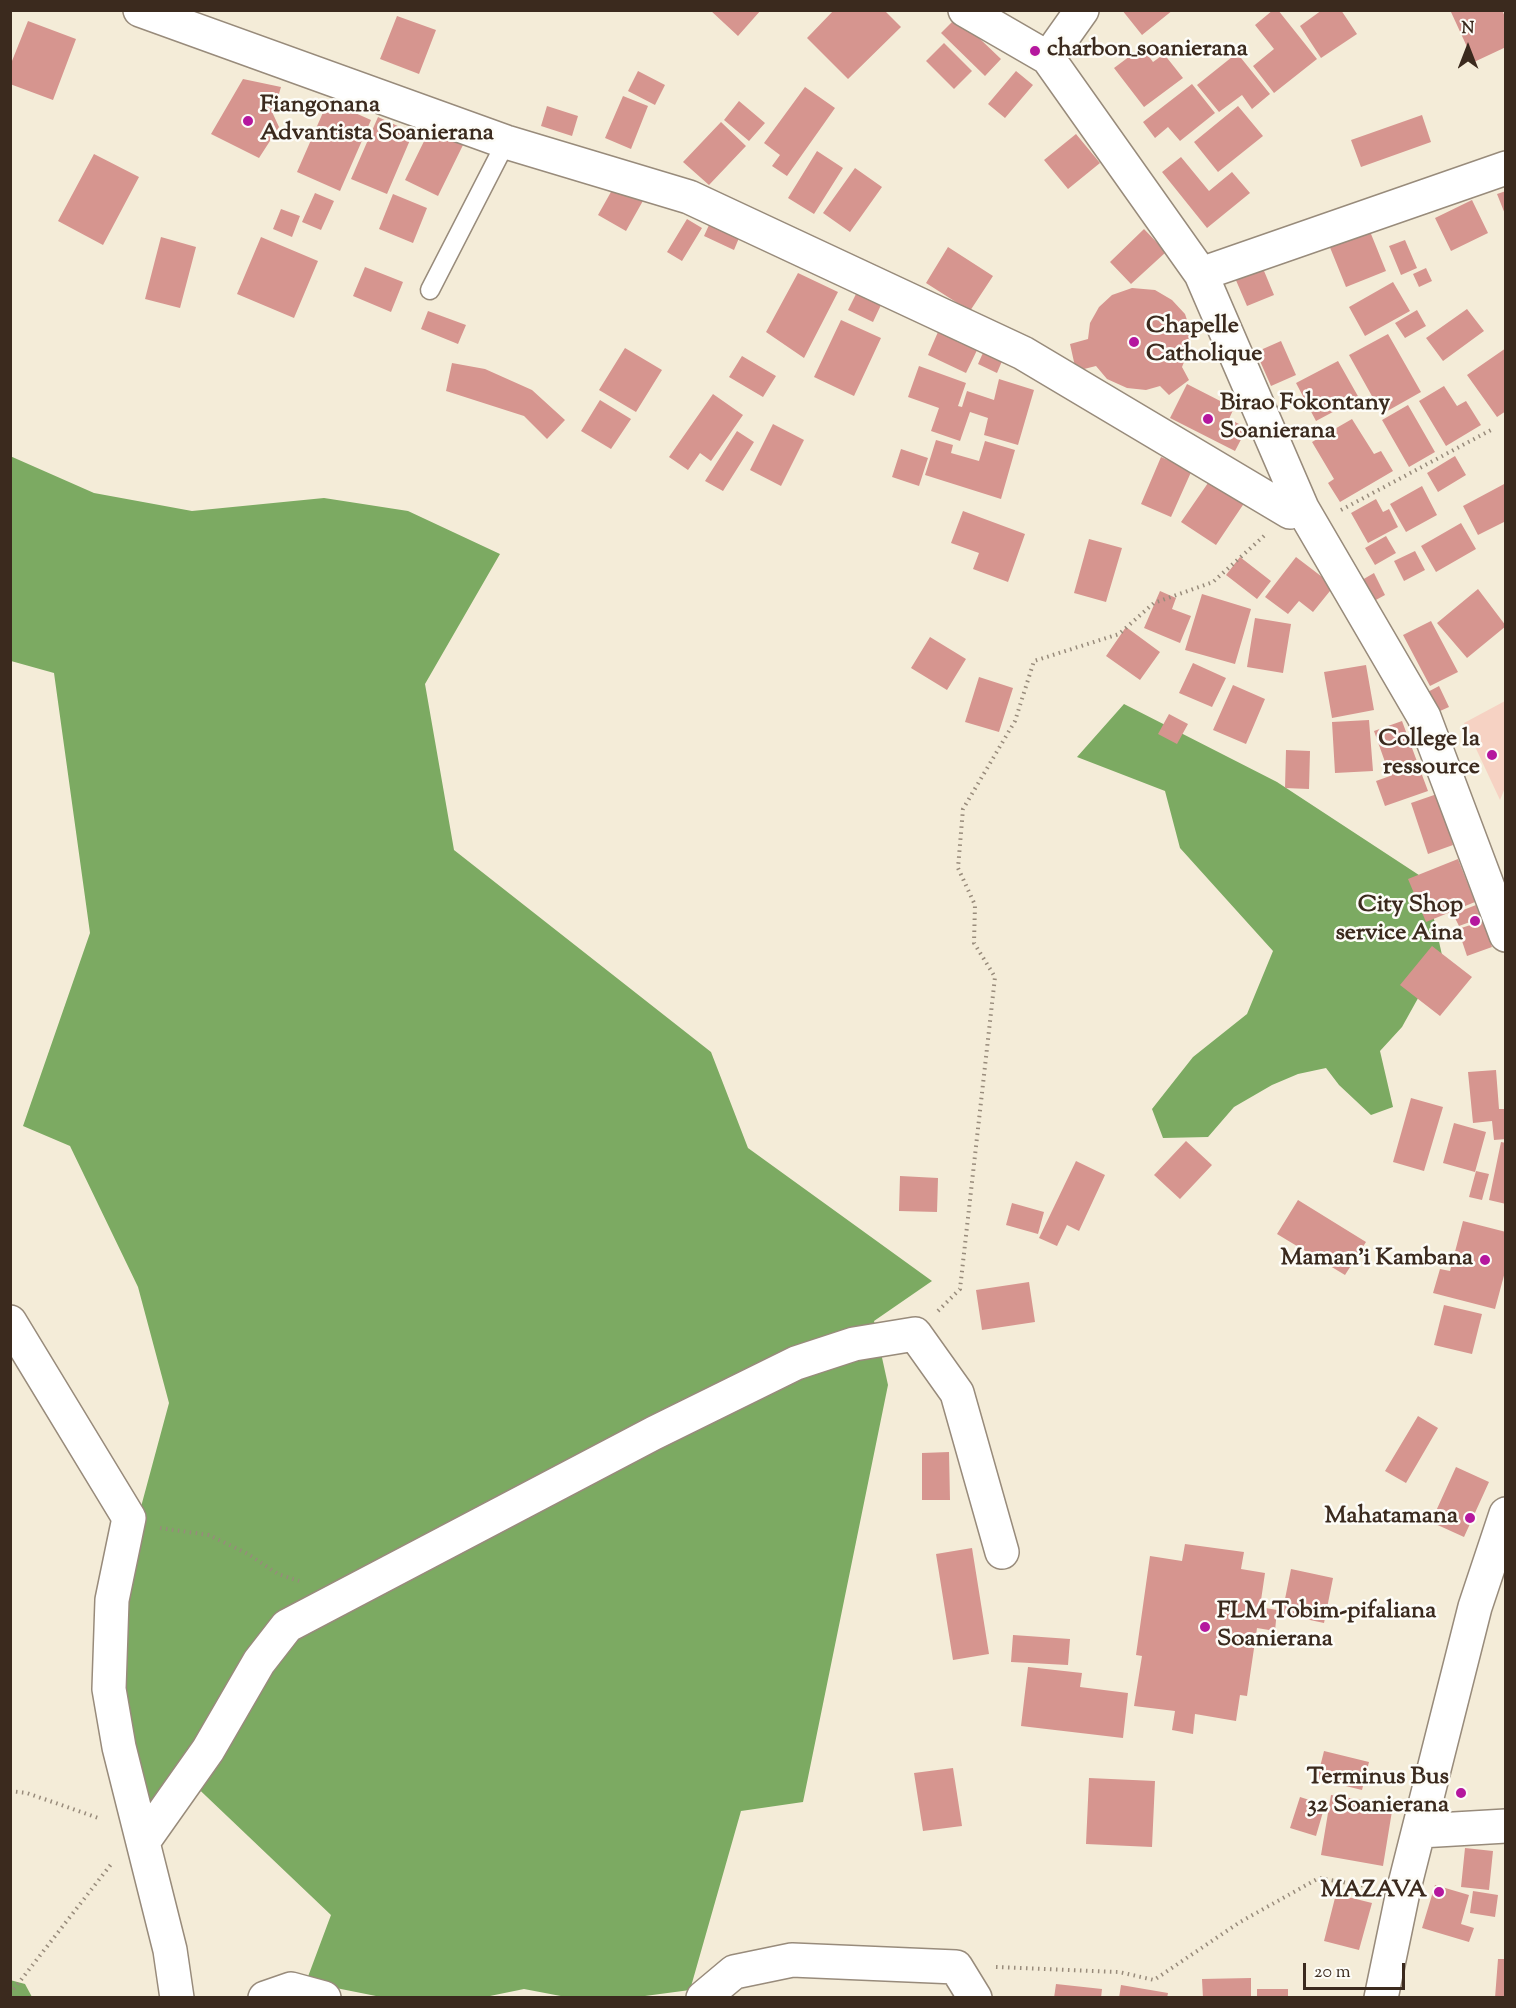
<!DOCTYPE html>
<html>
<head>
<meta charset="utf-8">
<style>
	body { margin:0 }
	#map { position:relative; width:1516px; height:2008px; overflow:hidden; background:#f4ecd8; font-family:"Sorts Mill Goudy",serif }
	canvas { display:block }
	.frame { position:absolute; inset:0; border:12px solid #3b2a1e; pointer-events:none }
	.north { position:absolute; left:1438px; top:18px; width:60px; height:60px; -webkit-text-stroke:4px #fdfcf7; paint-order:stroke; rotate:0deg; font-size:16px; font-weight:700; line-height:24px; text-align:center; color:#3b2a1e }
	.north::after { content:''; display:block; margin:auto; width:21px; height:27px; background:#3b2a1e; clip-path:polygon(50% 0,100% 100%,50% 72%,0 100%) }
	.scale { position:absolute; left:1303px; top:1963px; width:102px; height:27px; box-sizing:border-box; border:3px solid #3b2a1e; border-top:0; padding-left:8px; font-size:18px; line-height:21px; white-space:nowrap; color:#3b2a1e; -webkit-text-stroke:4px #fdfcf7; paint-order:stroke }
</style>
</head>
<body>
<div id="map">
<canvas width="1516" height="2008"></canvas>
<div class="frame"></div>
<div class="north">N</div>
<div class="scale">20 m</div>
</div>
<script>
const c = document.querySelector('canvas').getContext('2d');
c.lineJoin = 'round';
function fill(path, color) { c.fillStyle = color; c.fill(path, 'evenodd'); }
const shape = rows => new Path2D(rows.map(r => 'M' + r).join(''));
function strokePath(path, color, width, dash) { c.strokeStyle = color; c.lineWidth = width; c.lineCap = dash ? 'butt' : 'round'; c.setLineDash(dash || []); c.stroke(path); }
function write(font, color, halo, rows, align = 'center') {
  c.font = font + ' "Sorts Mill Goudy",serif'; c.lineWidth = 5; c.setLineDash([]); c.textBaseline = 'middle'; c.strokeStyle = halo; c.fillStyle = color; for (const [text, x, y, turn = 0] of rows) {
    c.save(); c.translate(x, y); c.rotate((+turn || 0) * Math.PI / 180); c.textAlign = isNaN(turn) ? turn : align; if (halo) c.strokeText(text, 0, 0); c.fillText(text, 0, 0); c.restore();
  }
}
fill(shape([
	[1505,701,1505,788,1500,800,1464,723]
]), '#f6d2c3');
fill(shape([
	[10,456,94,493,192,511,324,498,408,511,500,554,425,684,454,850,711,1052,748,1148,932,1281,874,1321,888,1385,803,1802,741,1811,690,1990,630,1998,566,1997,524,1989,485,1997,386,1998,306,1982,331,1915,186,1777,142,1827,124,1727,128,1555,169,1403,138,1287,70,1146,23,1126,90,933,54,673,11,661],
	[1124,704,1277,782,1425,879,1442,955,1402,1027,1380,1051,1393,1107,1371,1115,1339,1085,1326,1068,1298,1074,1272,1085,1234,1107,1208,1137,1163,1138,1152,1109,1193,1057,1247,1014,1273,951,1180,848,1165,791,1077,757],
	[10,1980,25,1984,32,1997,11,1997]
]), '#7caa62');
fill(shape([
	[710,10,761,10,738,36],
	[834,10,884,10,901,27,848,79,807,38],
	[1122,10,1173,10,1142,35],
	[1273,10,1278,10,1317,59,1274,93,1253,66,1274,49,1255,25],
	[1322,10,1341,10,1357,34,1321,58,1300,26],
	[1454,10,1502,10,1506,19,1506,47,1474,62,1451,12],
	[397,16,436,30,419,74,380,59],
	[957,17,1001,59,985,76,941,33],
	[28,21,76,39,53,100,10,84,10,66],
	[944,43,972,71,954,89,926,61],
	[1142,47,1153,62,1164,54,1183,78,1144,107,1114,68],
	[1237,53,1270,94,1252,109,1242,95,1219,112,1197,85],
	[638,71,665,85,655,105,628,91],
	[1016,71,1033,85,1005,118,988,104],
	[243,79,281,87,273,114,279,127,259,158,211,134],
	[1192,84,1215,113,1180,141,1168,127,1155,138,1143,122],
	[805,87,835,108,787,176,772,166,780,155,764,143],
	[623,96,648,106,631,149,605,138],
	[328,101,371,120,340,191,297,172],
	[739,101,765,123,749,141,724,120],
	[547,106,578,116,572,136,541,126],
	[1238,106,1263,136,1218,172,1194,142],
	[1422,115,1431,142,1361,167,1351,140],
	[378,117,413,133,387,194,351,179],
	[721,122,746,146,709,185,683,162],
	[430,129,463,145,438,196,405,180],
	[1076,134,1100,163,1068,189,1044,160],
	[817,151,843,168,814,214,788,198],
	[94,154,139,177,103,245,58,221],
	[1181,157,1209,191,1232,172,1250,193,1207,228,1162,172],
	[855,168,882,187,850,232,823,213],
	[616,183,644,199,626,231,598,215],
	[1506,191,1506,214,1505,214,1497,194],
	[315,193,334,201,321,230,302,222],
	[393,194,427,208,413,243,379,229],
	[1472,200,1488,233,1451,251,1435,218],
	[281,209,300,216,292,237,273,229],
	[687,219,702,228,682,261,667,252],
	[709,225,739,238,734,250,704,236],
	[1144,229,1166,252,1131,284,1110,262],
	[1369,229,1386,271,1346,287,1329,245],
	[161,237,196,247,180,308,145,299],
	[261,237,318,261,294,318,237,294],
	[1405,240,1417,268,1401,275,1389,246],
	[948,247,993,276,970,311,926,283],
	[1262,266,1274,295,1247,306,1235,278],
	[365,267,403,282,391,312,353,296],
	[1426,268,1432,281,1419,287,1413,274],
	[798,273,838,292,804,358,766,332],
	[1393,282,1410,311,1365,336,1349,307],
	[1132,288,1155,290,1172,300,1185,314,1191,332,1189,350,1182,367,1189,380,1169,395,1160,386,1146,390,1127,388,1107,379,1096,366,1076,371,1070,344,1088,339,1090,323,1099,307,1112,295],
	[856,294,881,305,873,322,848,310],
	[1467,309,1484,331,1443,361,1426,338],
	[1417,310,1426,326,1405,338,1395,323],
	[428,311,466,325,458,344,421,329],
	[841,320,881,338,854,396,814,377],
	[941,325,980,344,966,373,928,355],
	[1388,334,1421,392,1382,414,1349,355],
	[1281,341,1296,375,1271,386,1256,352],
	[986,346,1005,354,997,373,978,364],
	[625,348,662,370,636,412,599,390],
	[1506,348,1506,411,1497,417,1467,375],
	[742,356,776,376,763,397,729,377],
	[1338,361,1359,398,1316,421,1296,383],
	[452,363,485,369,532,390,565,420,547,439,524,416,446,391],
	[919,366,966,383,958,406,962,407,967,391,994,400,999,379,1034,390,1018,445,984,435,988,418,970,412,960,441,931,431,939,408,908,397],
	[1187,384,1234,408,1229,419,1247,428,1235,451,1170,418],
	[1444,386,1457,406,1466,401,1481,425,1446,446,1419,401],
	[713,394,743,415,711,461,700,453,688,470,669,457],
	[600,400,631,419,611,449,581,431],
	[1408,405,1435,452,1409,467,1382,420],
	[1352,419,1374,454,1381,451,1393,471,1340,502,1328,483,1334,479,1312,442],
	[773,424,804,440,781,486,750,470],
	[737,431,754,442,723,491,705,481],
	[936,440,953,445,951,453,979,461,985,441,1015,450,1001,499,925,475],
	[901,449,928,458,919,486,892,477],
	[1455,456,1466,475,1438,492,1427,473],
	[1161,457,1192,470,1171,517,1141,504],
	[1217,470,1251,493,1216,545,1181,522],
	[1506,483,1506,521,1478,535,1463,506],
	[1422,486,1437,515,1406,532,1390,504],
	[1376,499,1383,512,1389,509,1398,527,1368,543,1351,513],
	[963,511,1025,534,1008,582,973,569,979,553,951,543],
	[1461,523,1476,549,1436,572,1421,546],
	[1386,536,1396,553,1375,565,1365,548],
	[1089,539,1122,548,1106,602,1074,593],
	[1415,551,1425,570,1404,581,1394,561],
	[1240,557,1271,581,1257,599,1226,575],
	[1296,557,1334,586,1313,612,1299,601,1288,614,1265,597],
	[1374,573,1385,595,1374,601,1362,580],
	[1478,589,1506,626,1467,658,1437,623],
	[1160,591,1176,598,1172,609,1191,616,1180,643,1144,628],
	[1202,594,1251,609,1235,664,1185,650],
	[1255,618,1291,624,1283,673,1247,667],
	[1431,621,1458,672,1430,686,1403,635],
	[1126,627,1160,652,1140,680,1106,656],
	[930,637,966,659,947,690,911,668],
	[1193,663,1226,678,1212,707,1179,693],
	[1366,665,1374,710,1332,718,1324,672],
	[979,677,1013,688,999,732,965,722],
	[1233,685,1265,699,1246,744,1213,730],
	[1439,686,1449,707,1431,715,1422,695],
	[1169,714,1188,724,1177,744,1158,734],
	[1369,720,1373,771,1335,773,1332,722],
	[1402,721,1428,791,1385,806,1376,781,1390,776,1374,731],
	[1286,750,1310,751,1309,789,1285,788],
	[1437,794,1453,845,1428,854,1411,803],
	[1458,859,1475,902,1426,922,1408,879],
	[1476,905,1481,918,1459,926,1453,914],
	[1483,921,1492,947,1467,956,1458,929],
	[1432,946,1472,977,1440,1016,1400,985],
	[1496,1070,1499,1109,1506,1109,1506,1139,1494,1140,1492,1121,1473,1123,1468,1072],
	[1411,1098,1443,1107,1424,1171,1393,1162],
	[1454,1123,1486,1132,1475,1172,1443,1163],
	[1186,1141,1212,1165,1180,1199,1154,1175],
	[1501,1142,1506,1143,1506,1204,1489,1200],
	[1076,1161,1105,1175,1079,1231,1067,1225,1057,1246,1039,1238],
	[1476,1171,1489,1174,1482,1200,1469,1197],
	[900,1176,938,1178,937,1212,899,1211],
	[1298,1200,1366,1242,1345,1275,1277,1234],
	[1012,1203,1044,1212,1038,1234,1006,1225],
	[1463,1221,1506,1232,1506,1268,1495,1309,1433,1293,1440,1269,1450,1271],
	[1029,1282,1035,1322,982,1330,976,1290],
	[1444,1305,1482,1314,1472,1354,1434,1345],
	[1418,1416,1438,1428,1406,1483,1385,1471],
	[949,1452,950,1500,922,1500,922,1453],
	[1456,1467,1489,1482,1464,1537,1431,1522],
	[1185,1544,1244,1552,1241,1569,1265,1573,1260,1607,1277,1610,1275,1631,1257,1628,1247,1696,1240,1695,1236,1721,1195,1714,1193,1734,1172,1730,1175,1711,1134,1706,1142,1656,1136,1655,1150,1556,1182,1561],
	[972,1548,989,1654,953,1660,936,1554],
	[1291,1569,1333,1578,1324,1623,1282,1614],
	[1013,1635,1070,1639,1068,1665,1011,1662],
	[1028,1667,1082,1673,1080,1687,1128,1693,1123,1738,1021,1726],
	[1324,1751,1369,1762,1362,1790,1317,1779],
	[953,1768,962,1826,923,1831,914,1773],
	[1089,1778,1155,1781,1152,1847,1086,1844],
	[1331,1795,1393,1805,1383,1866,1321,1855],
	[1300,1797,1325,1805,1316,1836,1290,1828],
	[1465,1848,1493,1851,1489,1890,1461,1887],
	[1435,1885,1469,1895,1461,1924,1474,1928,1469,1942,1422,1928],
	[1473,1891,1498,1895,1495,1917,1470,1913],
	[1336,1894,1372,1903,1359,1950,1324,1941],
	[1498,1959,1506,1959,1506,1998,1495,1998],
	[1251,1978,1251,1998,1203,1998,1202,1979],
	[1056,1984,1102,1989,1101,1998,1054,1998],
	[1121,1985,1168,1993,1167,1998,1119,1998],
	[1257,1989,1288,1989,1288,1998,1257,1998]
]), '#d6958f');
const service = shape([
	[430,290,506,142]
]);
const minor = shape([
	[140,10,506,142,689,197,1023,353,1290,512,1302,508],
	[965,10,1048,58,1201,274,1302,508,1424,717,1506,935],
	[1048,58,1082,10],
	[1201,274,1506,168],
	[10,1322,129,1518,112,1600,109,1689,119,1747,170,1950,177,1998],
	[1420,1831,1506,1826],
	[143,1842,208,1750,259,1662,287,1626,654,1433,796,1363,854,1344,915,1334,957,1393,1002,1552],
	[265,1998,291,1989,324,1998],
	[703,1998,734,1972,792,1960,956,1967,975,1998],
	[1381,1998,1403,1892,1475,1607,1506,1514]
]);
strokePath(service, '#988b7b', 21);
strokePath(minor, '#988b7b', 36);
strokePath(shape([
	[1341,510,1491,430],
	[938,1311,960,1289,995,977,974,943,975,905,958,868,963,809,1015,721,1034,661,1119,634,1154,603,1213,582,1265,535],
	[160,1528,209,1535,248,1554,278,1574,299,1581],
	[10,1791,27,1793,101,1819],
	[996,1967,1119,1972,1154,1980,1240,1922,1319,1878,1371,1887],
	[10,1994,112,1863]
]), '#988b7b', 4, [1.5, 4.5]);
strokePath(service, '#fff', 18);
strokePath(minor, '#fff', 33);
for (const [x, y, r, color] of [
	[1035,51,6,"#b5179e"],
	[248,121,6,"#b5179e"],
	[1134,342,6,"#b5179e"],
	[1208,419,6,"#b5179e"],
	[1492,755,6,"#b5179e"],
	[1475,921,6,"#b5179e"],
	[1485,1260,6,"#b5179e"],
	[1470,1518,6,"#b5179e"],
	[1205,1627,6,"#b5179e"],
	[1461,1793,6,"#b5179e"],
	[1439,1892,6,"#b5179e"]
]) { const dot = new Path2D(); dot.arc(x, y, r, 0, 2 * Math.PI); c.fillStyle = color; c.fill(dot); strokePath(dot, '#fdfcf7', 2); }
write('bold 24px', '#3b2a1e', '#fdfcf7', [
	["charbon_soanierana",1047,51,"left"],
	["Fiangonana",260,107,"left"],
	["Advantista Soanierana",260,135,"left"],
	["Chapelle",1146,328,"left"],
	["Catholique",1146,356,"left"],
	["Birao Fokontany",1220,405,"left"],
	["Soanierana",1220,433,"left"],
	["College la",1480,741],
	["ressource",1480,769],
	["City Shop",1463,907],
	["service Aina",1463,935],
	["Maman'i Kambana",1473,1260],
	["Mahatamana",1458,1518],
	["FLM Tobim-pifaliana",1217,1613,"left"],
	["Soanierana",1217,1641,"left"],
	["Terminus Bus",1449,1779],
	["32 Soanierana",1449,1807],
	["MAZAVA",1427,1892]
], 'right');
</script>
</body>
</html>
